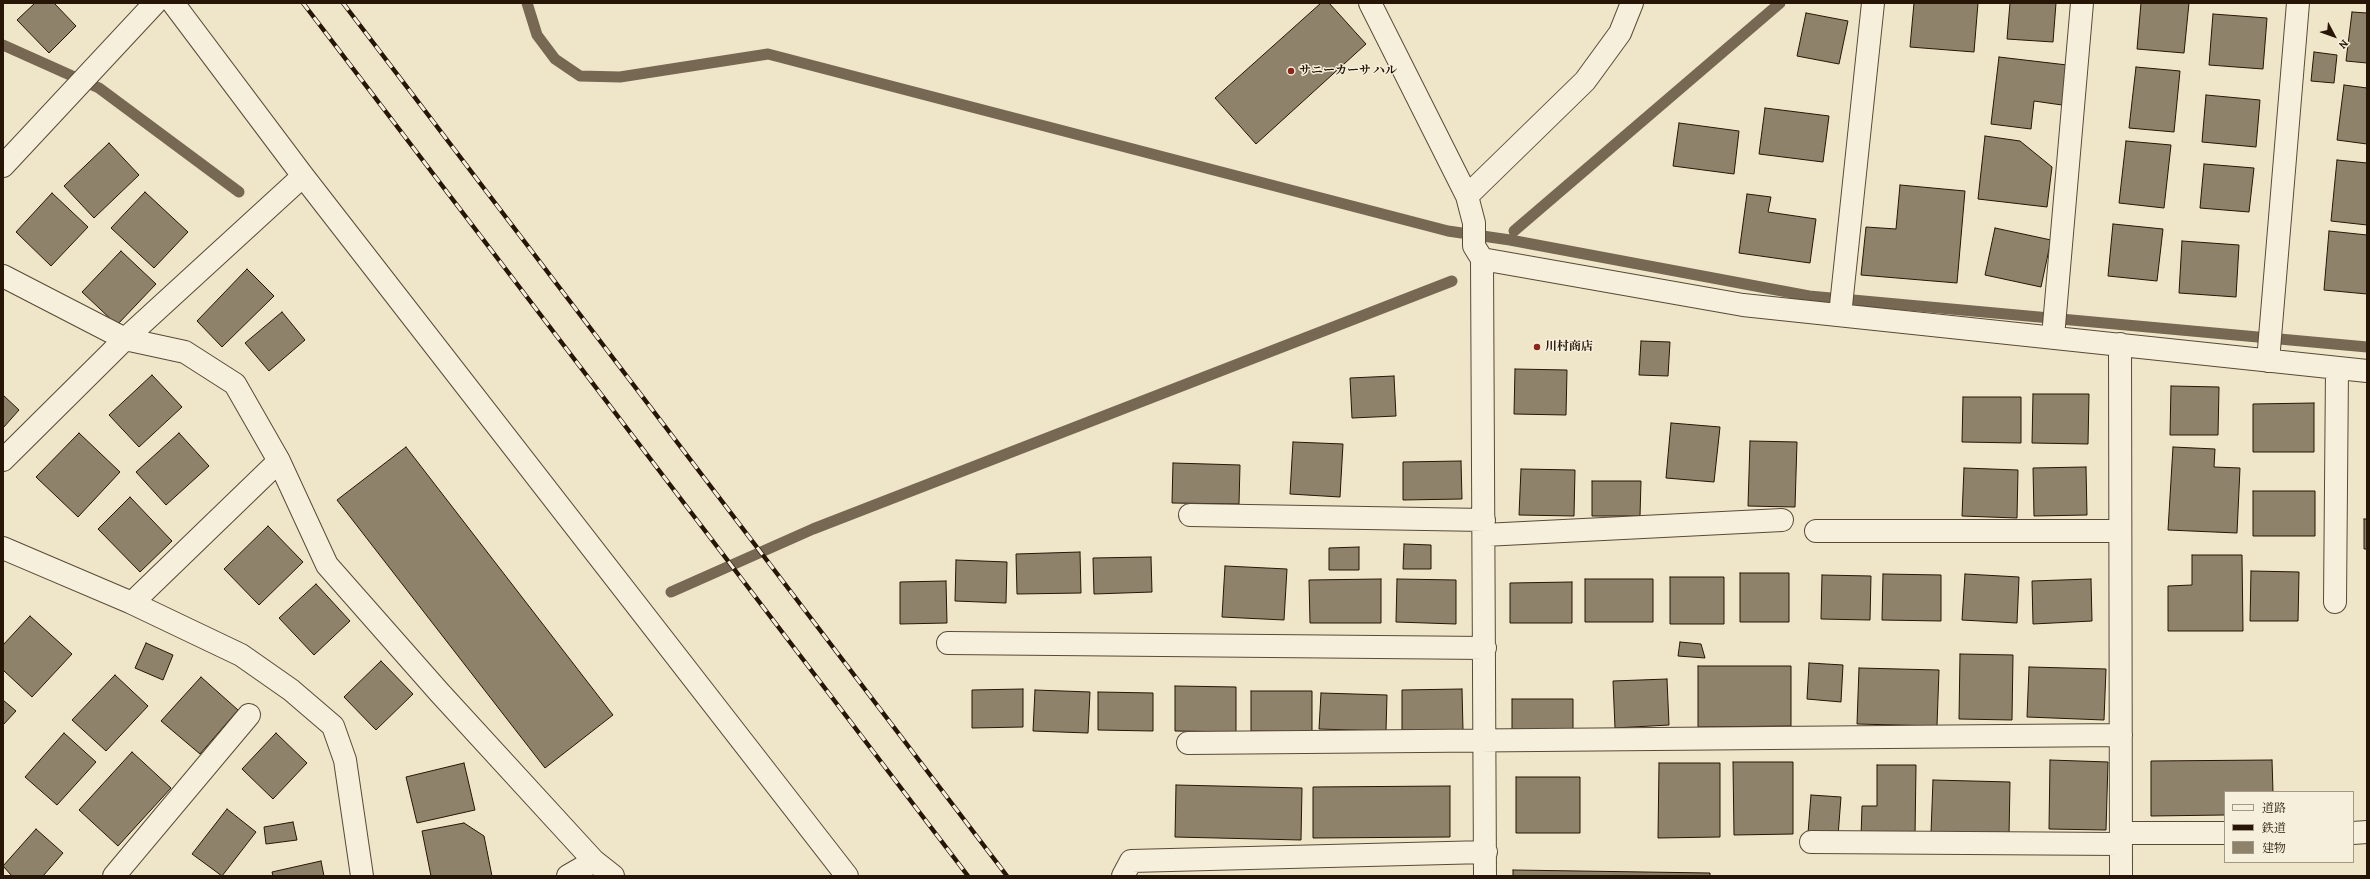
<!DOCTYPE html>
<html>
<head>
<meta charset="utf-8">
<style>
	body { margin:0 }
	#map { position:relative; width:2370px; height:879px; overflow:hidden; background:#efe6c9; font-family:Alegreya,"Noto Serif JP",serif }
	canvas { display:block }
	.frame { position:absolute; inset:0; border:4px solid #271605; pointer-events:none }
	.legend { position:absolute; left:2224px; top:791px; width:130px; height:72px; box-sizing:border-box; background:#f5efdc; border:1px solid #a39886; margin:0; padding:5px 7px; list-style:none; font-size:12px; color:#271605 }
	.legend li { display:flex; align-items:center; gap:8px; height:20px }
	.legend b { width:20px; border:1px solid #a39886 }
	.north { position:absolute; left:2314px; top:16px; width:40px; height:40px; -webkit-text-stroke:3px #f5efdc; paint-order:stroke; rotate:131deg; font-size:11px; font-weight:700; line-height:16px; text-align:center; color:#271605 }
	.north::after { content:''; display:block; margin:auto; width:14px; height:18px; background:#271605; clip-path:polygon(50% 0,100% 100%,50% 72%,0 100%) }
</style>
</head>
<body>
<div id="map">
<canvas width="2370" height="879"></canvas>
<div class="frame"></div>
<ul class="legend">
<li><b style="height:5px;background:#f5efdc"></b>道路</li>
<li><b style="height:5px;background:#271605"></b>鉄道</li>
<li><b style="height:11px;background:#8f826b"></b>建物</li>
</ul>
<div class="north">N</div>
</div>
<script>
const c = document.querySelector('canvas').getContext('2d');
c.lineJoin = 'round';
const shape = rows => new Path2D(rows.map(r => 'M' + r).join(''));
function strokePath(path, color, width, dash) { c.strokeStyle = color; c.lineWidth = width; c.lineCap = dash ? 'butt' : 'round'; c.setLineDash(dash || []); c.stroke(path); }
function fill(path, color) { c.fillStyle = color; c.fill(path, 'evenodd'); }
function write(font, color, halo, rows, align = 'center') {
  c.font = font + ' Alegreya,"Noto Serif JP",serif'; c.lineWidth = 3; c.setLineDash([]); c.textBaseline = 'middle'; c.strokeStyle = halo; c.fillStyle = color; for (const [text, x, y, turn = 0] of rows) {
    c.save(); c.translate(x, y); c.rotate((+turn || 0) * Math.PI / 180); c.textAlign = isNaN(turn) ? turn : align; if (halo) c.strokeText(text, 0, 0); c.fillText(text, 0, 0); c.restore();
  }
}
strokePath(shape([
	[527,3,537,35,555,59,580,76,620,77,768,54,1448,231,1510,240,1809,296,2367,347],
	[3,45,99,88,239,192],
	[1514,231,1780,3],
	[671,592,813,529,1452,281]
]), '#766852', 11);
const building = shape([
	[35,3,54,3,76,26,49,53,17,20,35,3],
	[1321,3,1329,3,1366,44,1256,144,1215,98,1321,3],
	[1914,3,1978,3,1974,52,1910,47,1914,3],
	[2010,3,2056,3,2053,42,2007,39,2010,3],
	[2141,3,2189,3,2184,53,2137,49,2141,3],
	[2352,12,2367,13,2367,63,2346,61,2352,12],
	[1806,13,1848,21,1839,64,1797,56,1806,13],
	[2213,14,2267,18,2263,69,2209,65,2213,14],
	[2314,52,2337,55,2334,83,2311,81,2314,52],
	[1999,57,2067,65,2062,105,2034,101,2031,129,1991,124,1999,57],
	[2136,67,2180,71,2174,132,2129,128,2136,67],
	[2344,85,2367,88,2367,144,2337,140,2344,85],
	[2206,95,2260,100,2256,147,2202,142,2206,95],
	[1765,108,1829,116,1823,162,1759,154,1765,108],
	[1679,123,1739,131,1734,174,1673,166,1679,123],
	[1985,136,2020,141,2052,167,2047,207,1978,199,1985,136],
	[2126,141,2171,145,2164,208,2119,203,2126,141],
	[109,143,139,175,94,218,64,186,109,143],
	[2337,160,2367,163,2367,225,2331,221,2337,160],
	[2204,164,2254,168,2249,212,2200,208,2204,164],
	[1900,185,1965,191,1957,283,1861,275,1866,227,1896,229,1900,185],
	[145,192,188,232,154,268,111,228,145,192],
	[52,193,88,227,51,266,16,232,52,193],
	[1747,194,1771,197,1768,212,1816,219,1810,263,1739,253,1747,194],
	[2113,224,2163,229,2157,281,2108,276,2113,224],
	[1995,228,2051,240,2041,287,1985,275,1995,228],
	[2329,231,2367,235,2367,294,2324,290,2329,231],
	[2182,241,2239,245,2236,297,2179,293,2182,241],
	[121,251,156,284,117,325,82,292,121,251],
	[247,269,274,296,222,347,197,321,247,269],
	[282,312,305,340,269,371,245,343,282,312],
	[1641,341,1670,342,1668,376,1639,375,1641,341],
	[1515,369,1567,370,1566,415,1514,414,1515,369],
	[152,375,182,407,139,447,109,415,152,375],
	[1394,376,1396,416,1352,418,1350,378,1394,376],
	[2171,386,2219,387,2218,435,2170,435,2171,386],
	[2033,394,2089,394,2088,444,2032,443,2033,394],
	[3,395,19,410,3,428,3,395],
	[1963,397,2021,397,2021,443,1962,442,1963,397],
	[2314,403,2314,452,2253,452,2253,404,2314,403],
	[1671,423,1720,427,1714,482,1666,478,1671,423],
	[79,433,120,472,78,517,36,477,79,433],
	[179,433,209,466,166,505,136,472,179,433],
	[1750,441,1797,442,1795,507,1748,506,1750,441],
	[1293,442,1343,444,1340,497,1290,494,1293,442],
	[406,447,613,715,545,768,337,500,406,447],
	[2173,447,2215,449,2214,467,2240,468,2237,533,2168,530,2173,447],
	[1461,461,1462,499,1403,500,1403,462,1461,461],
	[1173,463,1240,465,1239,504,1172,503,1173,463],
	[2086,467,2087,515,2034,516,2033,468,2086,467],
	[1964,468,2018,470,2017,518,1962,516,1964,468],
	[1521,469,1575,470,1574,516,1519,515,1521,469],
	[1592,481,1641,481,1640,516,1592,516,1592,481],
	[2253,491,2315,491,2315,536,2253,536,2253,491],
	[130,497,172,541,140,572,98,529,130,497],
	[2364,519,2367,519,2367,549,2364,549,2364,519],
	[268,526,303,562,259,605,224,569,268,526],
	[1404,544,1431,545,1431,569,1403,569,1404,544],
	[1359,547,1359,570,1329,570,1329,548,1359,547],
	[1080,552,1081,593,1017,594,1016,554,1080,552],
	[2192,555,2242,555,2243,631,2168,631,2168,586,2192,585,2192,555],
	[1151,557,1152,592,1094,594,1093,558,1151,557],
	[956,560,1007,562,1006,603,955,601,956,560],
	[1225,566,1287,569,1284,620,1222,617,1225,566],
	[2251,571,2299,572,2298,621,2250,621,2251,571],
	[1740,573,1789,573,1789,622,1740,622,1740,573],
	[1883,574,1941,575,1941,621,1882,620,1883,574],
	[1965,574,2019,577,2017,623,1962,620,1965,574],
	[1822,575,1871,576,1870,620,1821,619,1822,575],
	[1670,577,1724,577,1724,624,1670,624,1670,577],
	[1381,579,1381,623,1310,623,1309,580,1381,579],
	[1397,579,1456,580,1456,624,1396,622,1397,579],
	[1585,579,1653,579,1653,622,1585,622,1585,579],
	[2091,579,2092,621,2033,624,2032,581,2091,579],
	[946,581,947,623,900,624,900,582,946,581],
	[1572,582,1572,623,1510,623,1510,583,1572,582],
	[316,584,350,621,314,655,279,618,316,584],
	[30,616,72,654,32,697,3,670,3,645,30,616],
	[1680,642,1701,644,1705,658,1678,656,1680,642],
	[146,643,173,655,163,680,135,668,146,643],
	[1960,654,2013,655,2012,720,1959,719,1960,654],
	[381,661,413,694,376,730,344,697,381,661],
	[1809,663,1843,665,1841,702,1807,699,1809,663],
	[1698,666,1791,666,1791,726,1698,727,1698,666],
	[2029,667,2106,669,2104,720,2027,717,2029,667],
	[1859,668,1939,670,1937,726,1857,724,1859,668],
	[115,675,148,706,106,751,72,720,115,675],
	[201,677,238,710,200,754,161,721,201,677],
	[1667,679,1669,725,1615,728,1613,681,1667,679],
	[1175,686,1236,687,1236,732,1175,731,1175,686],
	[1023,689,1023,727,972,728,972,690,1023,689],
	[1462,689,1463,730,1402,730,1402,690,1462,689],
	[1035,690,1090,692,1088,733,1033,731,1035,690],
	[1251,691,1312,691,1312,732,1251,731,1251,691],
	[1098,692,1153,693,1153,731,1098,730,1098,692],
	[1321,693,1387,695,1386,731,1319,729,1321,693],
	[1512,699,1573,699,1573,730,1512,730,1512,699],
	[3,700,16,711,3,725,3,700],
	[64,733,96,762,57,805,25,777,64,733],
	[276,733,307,763,273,799,242,769,276,733],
	[132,752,171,788,118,846,79,810,132,752],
	[2050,760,2108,762,2106,830,2049,829,2050,760],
	[2272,760,2273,792,2225,792,2225,815,2151,816,2151,761,2272,760],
	[1733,762,1793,762,1793,834,1734,835,1733,762],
	[464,763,475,810,417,823,406,777,464,763],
	[1659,763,1720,763,1720,837,1658,838,1659,763],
	[1877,765,1916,765,1915,837,1861,837,1862,806,1877,806,1877,765],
	[1516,777,1580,777,1580,833,1516,833,1516,777],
	[1933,780,2010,782,2009,836,1931,833,1933,780],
	[1176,785,1302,788,1301,840,1175,837,1176,785],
	[1450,786,1450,837,1313,838,1313,787,1450,786],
	[1811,795,1841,797,1838,836,1808,833,1811,795],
	[227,809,256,832,222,876,192,854,227,809],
	[293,822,297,840,266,844,264,827,293,822],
	[464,823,484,836,492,876,431,876,422,831,464,823],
	[36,829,63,853,43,876,12,876,3,866,36,829],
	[321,861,324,876,273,876,272,872,321,861],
	[1513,870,1710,873,1710,876,1513,876,1513,870]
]);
fill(building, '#8f826b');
strokePath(building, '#271605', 1);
const minor = shape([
	[173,3,303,176,847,876],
	[1370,3,1467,196,1474,223,1474,246,1482,259,1485,876],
	[3,166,155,3],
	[1467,196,1585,81,1620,33,1632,3],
	[1482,259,1743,305,2367,371],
	[3,276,125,339,3,460],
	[1840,315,1873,3],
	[2053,337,2082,3],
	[125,339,185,352,235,384,279,461,327,565,439,692,594,861,613,876],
	[125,339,303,176],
	[2120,344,2121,876],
	[2268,361,2298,3],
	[1190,515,1484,520],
	[1816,531,2120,531],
	[1484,535,1782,520],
	[3,548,132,603,241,655,291,690,333,726,345,760,362,876],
	[2335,602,2337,369],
	[132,603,279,461],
	[948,643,1485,648],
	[1188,743,2121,735],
	[2121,833,2225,833],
	[2353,833,2367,832],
	[1811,842,2121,844],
	[114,876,249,715],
	[568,876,594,861],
	[1123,876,1131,861,1486,852]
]);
strokePath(minor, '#594a36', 24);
strokePath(minor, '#f5efdc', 22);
const rail = shape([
	[303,3,968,876],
	[343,3,1007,876]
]);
strokePath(rail, '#271605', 4.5);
strokePath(rail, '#f5efdc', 3, [9]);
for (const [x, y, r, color] of [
	[1291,71,4,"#8f2418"],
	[1537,347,4,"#8f2418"]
]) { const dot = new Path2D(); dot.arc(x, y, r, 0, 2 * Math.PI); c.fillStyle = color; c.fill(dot); strokePath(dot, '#f5efdc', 1.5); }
write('bold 12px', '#271605', '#f5efdc', [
	["サニーカーサ ハル",1299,71],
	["川村商店",1545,347]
], 'left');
</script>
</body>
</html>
